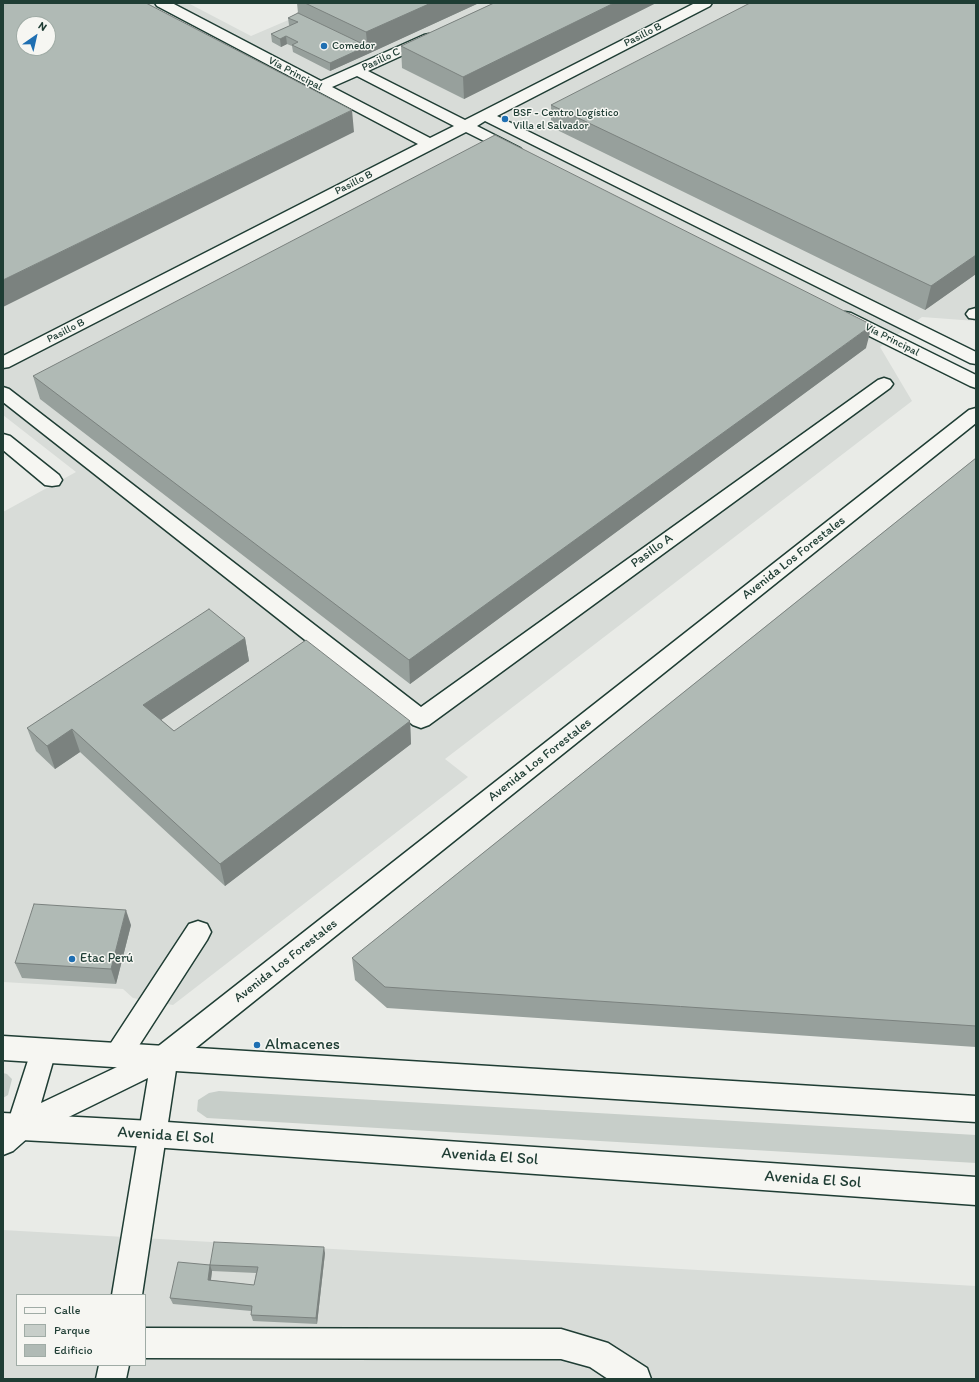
<!DOCTYPE html>
<html>
<head>
<meta charset="utf-8">
<style>
	body { margin:0 }
	#map { position:relative; width:979px; height:1382px; overflow:hidden; background:#e9ebe7; font-family:Itim,sans-serif }
	canvas { display:block }
	.frame { position:absolute; inset:0; border:4px solid #1f3d34; pointer-events:none }
	.legend { position:absolute; left:16px; top:1294px; width:130px; height:72px; box-sizing:border-box; background:#f6f6f2; border:1px solid #a0aca6; margin:0; padding:5px 7px; list-style:none; font-size:12px; color:#1f3d34 }
	.legend li { display:flex; align-items:center; gap:8px; height:20px }
	.legend b { width:20px; border:1px solid #a0aca6 }
	.north { position:absolute; left:16px; top:16px; width:40px; height:40px; box-sizing:border-box; background:#f6f6f2; border:1px solid #a0aca6; border-radius:50%; rotate:34deg; font-size:11px; font-weight:700; line-height:16px; text-align:center; color:#1f3d34 }
	.north::after { content:''; display:block; margin:auto; width:14px; height:18px; background:#1f6fb2; clip-path:polygon(50% 0,100% 100%,50% 72%,0 100%) }
</style>
</head>
<body>
<div id="map">
<canvas width="979" height="1382"></canvas>
<div class="frame"></div>
<ul class="legend">
<li><b style="height:5px;background:#f6f6f2"></b>Calle</li>
<li><b style="height:11px;background:#c7cec9"></b>Parque</li>
<li><b style="height:11px;background:#b0bab5"></b>Edificio</li>
</ul>
<div class="north">N</div>
</div>
<script>
const c = document.querySelector('canvas').getContext('2d');
c.lineJoin = 'round';
function fill(path, color) { c.fillStyle = color; c.fill(path, 'evenodd'); }
const shape = rows => new Path2D(rows.map(r => 'M' + r).join(''));
function strokePath(path, color, width, dash) { c.strokeStyle = color; c.lineWidth = width; c.lineCap = dash ? 'butt' : 'round'; c.setLineDash(dash || []); c.stroke(path); }
function write(font, color, halo, rows, align = 'center') {
  c.font = font + ' Itim,sans-serif'; c.lineWidth = 3; c.setLineDash([]); c.textBaseline = 'middle'; c.strokeStyle = halo; c.fillStyle = color; for (const [text, x, y, turn = 0] of rows) {
    c.save(); c.translate(x, y); c.rotate((+turn || 0) * Math.PI / 180); c.textAlign = isNaN(turn) ? turn : align; if (halo) c.strokeText(text, 0, 0); c.fillText(text, 0, 0); c.restore();
  }
}
fill(shape([
	[3,3,188,3,251,36,328,3,976,3,976,321,922,317,880,347,912,401,445,759,468,777,173,1005,133,998,123,989,3,982,3,512,76,472,3,415],
	[24,24,48,24,48,48,24,48],
	[3,1230,976,1286,976,1379,3,1379],
	[17,1295,145,1295,145,1365,17,1365]
]), '#d8dcd8');
fill(shape([
	[3,1073,7,1074,12,1079,8,1095,3,1098],
	[219,1091,976,1135,976,1163,207,1118,197,1111,198,1100,209,1093]
]), '#c7cec9');
const minor = shape([
	[155,3,172,3,321,81,424,35,429,34,434,35,436,38,434,41,368,71,465,120,695,3,712,3,710,6,497,116,976,352,976,364,970,363,485,121,477,126,520,148,523,151,520,154,515,156,510,154,466,132,9,367,3,368,3,356,418,144,157,6,155,3],
	[357,76,454,126,430,138,332,87,357,76],
	[976,308,976,319,969,318,966,314,969,310,976,308],
	[845,312,851,313,976,375,976,388,970,386,839,321,836,317,839,313,845,312],
	[884,378,890,380,893,384,890,388,429,725,421,728,413,725,3,402,3,387,9,389,421,707,878,380,884,378],
	[976,408,976,423,177,1063,142,1295,112,1295,148,1078,30,1136,13,1151,3,1155,3,1124,9,1119,34,1042,43,1039,52,1042,56,1051,41,1103,117,1067,109,1064,105,1055,109,1046,189,924,198,921,207,924,211,932,207,940,129,1061,156,1048,969,410,976,408],
	[3,434,10,436,59,475,62,480,59,485,52,486,45,485,3,450,3,434],
	[145,1328,561,1329,608,1343,647,1368,651,1379,608,1379,590,1367,561,1359,145,1358,145,1328],
	[99,1365,129,1365,126,1379,96,1379,99,1365]
]);
const major = shape([
	[3,1036,976,1096,976,1122,3,1060,3,1036],
	[3,1113,152,1121,976,1177,976,1205,152,1147,3,1139,3,1113]
]);
strokePath(minor, '#1f3d34', 3);
strokePath(major, '#1f3d34', 3);
fill(minor, '#f6f6f2');
fill(major, '#f6f6f2');
fill(shape([
	[297,3,479,3,330,71,293,52,292,46,287,44,281,47,272,42,271,34,290,26,289,25,288,18,298,13],
	[494,3,656,3,464,99,402,68,401,46],
	[976,3,976,274,925,310,551,127,551,105],
	[866,348,410,684,40,399,33,376],
	[976,458,976,1047,387,1008,355,980,352,958],
	[245,638,249,661,161,720,174,731,410,721,411,744,225,886,80,752,55,769,36,751,27,728],
	[131,925,116,984,22,978,15,963],
	[325,1253,317,1324,253,1321,251,1315,251,1311,173,1304,170,1298,210,1265],
	[212,1271,256,1273,254,1285,211,1280]
]), '#97a09c');
fill(shape([
	[431,3,479,3,368,54,366,32],
	[614,3,656,3,464,99,463,77],
	[286,36,287,44,281,47,280,39],
	[367,46,368,54,330,71,330,63],
	[352,110,354,132,3,307,3,280],
	[976,255,976,274,925,310,931,286],
	[872,325,866,348,410,684,409,660],
	[245,638,249,661,149,728,143,705],
	[410,721,411,744,225,886,220,864],
	[72,729,80,752,55,769,47,746],
	[126,910,131,925,116,984,111,969],
	[324,1247,325,1253,317,1324,316,1318],
	[210,1265,212,1271,210,1286,208,1280]
]), '#7b827f');
const building = shape([
	[5,3,146,3,352,110,3,280,3,4,5,3],
	[24,24,48,24,48,48,24,48,24,24],
	[305,3,431,3,366,32,305,3],
	[494,3,614,3,463,77,401,46,494,3],
	[750,3,976,3,976,255,931,286,551,105,750,3],
	[298,13,367,46,330,63,292,45,298,42,286,36,280,39,271,34,298,22,288,18,298,13],
	[495,135,872,325,409,660,33,376,495,135],
	[976,458,976,1026,385,987,352,958,976,458],
	[209,609,245,638,143,705,174,731,306,640,410,721,220,864,72,729,47,746,27,728,209,609],
	[34,904,126,910,111,969,15,963,34,904],
	[214,1242,324,1247,316,1318,251,1315,252,1306,170,1298,178,1262,210,1265,214,1242],
	[210,1265,258,1267,254,1285,208,1280,210,1265]
]);
fill(building, '#b0bab5');
strokePath(building, '#7b827f', 1);
for (const [x, y, r, color] of [
	[324,46,4,"#1f6fb2"],
	[505,119,4,"#1f6fb2"],
	[72,959,4,"#1f6fb2"],
	[257,1045,4,"#1f6fb2"]
]) { const dot = new Path2D(); dot.arc(x, y, r, 0, 2 * Math.PI); c.fillStyle = color; c.fill(dot); strokePath(dot, '#f6f6f2', 1.5); }
write('11px', '#1f3d34', '#f6f6f2', [
	["Pasillo B",643,35,-27],
	["Pasillo C",381,60,-25],
	["Vía Principal",295,74,28],
	["Pasillo B",354,183,-27],
	["Pasillo B",66,331,-27],
	["Vía Principal",892,340,27]
]);
write('11px', '#1f3d34', '#f6f6f2', [
	["Comedor",332,46],
	["BSF - Centro Logístico",513,113],
	["Villa el Salvador",513,126]
], 'left');
write('13px', '#1f3d34', '#f6f6f2', [
	["Pasillo A",652,551,-36],
	["Avenida Los Forestales",794,558,-38],
	["Avenida Los Forestales",540,760,-38],
	["Avenida Los Forestales",286,961,-38]
]);
write('13px', '#1f3d34', '#f6f6f2', [
	["Etac Perú",80,959]
], 'left');
write('16px', '#1f3d34', '#f6f6f2', [
	["Almacenes",265,1045]
], 'left');
write('16px', '#1f3d34', '#f6f6f2', [
	["Avenida El Sol",166,1136,4],
	["Avenida El Sol",490,1157,4],
	["Avenida El Sol",813,1180,4]
]);
</script>
</body>
</html>
